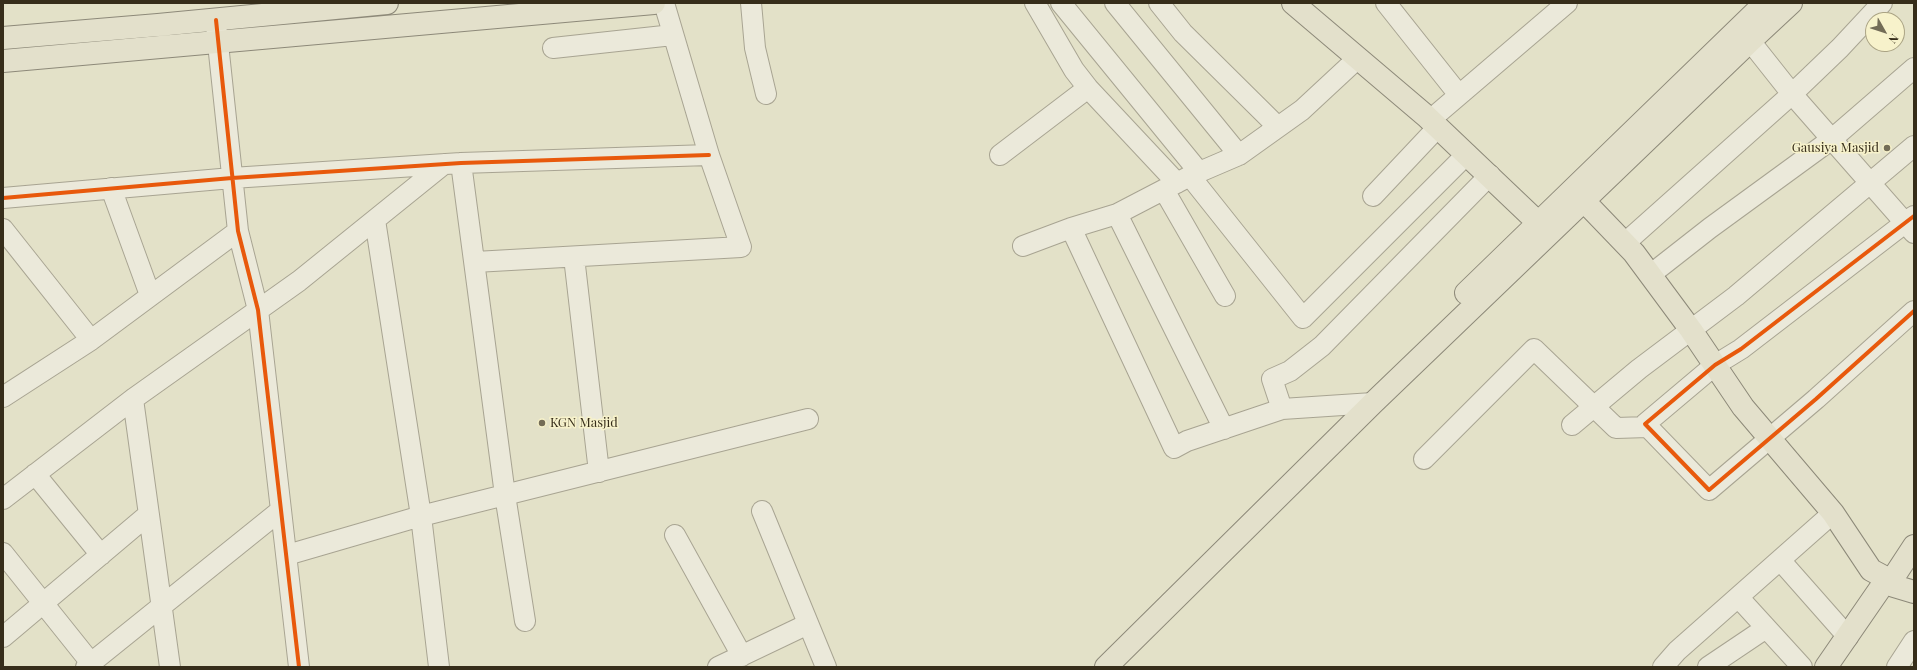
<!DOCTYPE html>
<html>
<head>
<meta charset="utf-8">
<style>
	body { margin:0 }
	#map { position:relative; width:1917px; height:670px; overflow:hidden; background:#e3e1c8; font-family:"Playfair Display",serif }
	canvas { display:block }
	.frame { position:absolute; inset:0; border:4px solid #362d1a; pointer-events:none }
	.north { position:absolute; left:1865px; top:12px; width:40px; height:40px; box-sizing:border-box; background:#f7f2cb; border:1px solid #aaa384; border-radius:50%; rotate:129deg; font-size:11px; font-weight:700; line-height:16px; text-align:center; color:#362d1a }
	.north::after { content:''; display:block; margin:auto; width:14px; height:18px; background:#736c57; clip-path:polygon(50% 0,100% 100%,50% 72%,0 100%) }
</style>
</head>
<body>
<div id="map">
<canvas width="1917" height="670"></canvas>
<div class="frame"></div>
<div class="north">N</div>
</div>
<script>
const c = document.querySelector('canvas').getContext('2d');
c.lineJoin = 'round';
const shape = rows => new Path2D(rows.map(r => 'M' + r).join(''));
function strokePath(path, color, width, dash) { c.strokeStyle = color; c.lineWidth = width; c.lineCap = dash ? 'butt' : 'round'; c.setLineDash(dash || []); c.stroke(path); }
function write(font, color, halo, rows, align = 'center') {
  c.font = font + ' "Playfair Display",serif'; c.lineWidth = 3; c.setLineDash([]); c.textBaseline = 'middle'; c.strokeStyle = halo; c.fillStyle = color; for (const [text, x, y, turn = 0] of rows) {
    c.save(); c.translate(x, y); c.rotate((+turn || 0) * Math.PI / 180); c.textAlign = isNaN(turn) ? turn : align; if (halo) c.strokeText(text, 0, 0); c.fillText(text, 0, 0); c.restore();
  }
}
const minor = shape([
	[751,3,755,48,766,94],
	[1035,3,1074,70,1088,88,1177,183],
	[1061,3,1199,172],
	[1115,3,1239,155],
	[1159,3,1183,33,1278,127],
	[1386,3,1459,95],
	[216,25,238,231,258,310,299,667],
	[1750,41,1792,94,1914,233],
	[553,48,673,35],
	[1430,120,1567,3],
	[1000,155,1088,88],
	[461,163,505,495,525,621],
	[1190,176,1303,318,1467,154],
	[111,188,150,295],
	[1164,190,1225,296],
	[1373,196,1438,127],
	[3,198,232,178,461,163,709,155],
	[1117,214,1224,429],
	[1914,216,1741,349,1715,365,1645,424,1709,490,1816,399,1914,311],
	[375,220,421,516,439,667],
	[1071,228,1174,448,1187,441,1282,409,1373,403],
	[3,229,91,340],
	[1625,243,1792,94,1840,48,1882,3],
	[1023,246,1071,228,1117,214,1190,176,1239,155,1302,110,1358,58],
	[574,257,599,472],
	[475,262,741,247,709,155,664,3],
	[1650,275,1710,228,1832,139,1914,68],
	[3,397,91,340,238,231],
	[133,399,170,667],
	[1282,409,1272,379,1290,371,1322,346,1490,175],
	[1572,425,1639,369,1736,296,1914,146],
	[1424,459,1534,349,1616,428,1648,427],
	[35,474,101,555],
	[3,499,133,399,299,281,444,164],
	[762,511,826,667],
	[675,535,742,656],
	[3,553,91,663],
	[287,555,421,516,808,419],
	[1780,560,1848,637],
	[1739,598,1802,667],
	[3,637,149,514],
	[86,667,281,510],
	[718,667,808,624],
	[1663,667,1677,651,1833,513],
	[1708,667,1766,628],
	[1897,667,1914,641]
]);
const major = shape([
	[1293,3,1426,116,1549,233],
	[3,38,158,25,387,3],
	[3,61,654,3],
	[1584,201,1634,253,1691,330,1743,407,1833,513,1871,570,1886,578],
	[1466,293,1765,3],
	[1895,575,1914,546],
	[1894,586,1914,592],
	[1106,667,1373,403,1750,41,1791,3],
	[1826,667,1886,580]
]);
strokePath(minor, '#a8a492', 22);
strokePath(major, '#8d8979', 24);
strokePath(minor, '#ebe9da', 20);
strokePath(major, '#e3e0cb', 22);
strokePath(shape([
	[216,20,238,231,258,310,299,667],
	[3,198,232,178,461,163,709,155],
	[1914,216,1741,349,1715,365,1645,424,1709,490,1816,399,1914,311]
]), '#e8590c', 4);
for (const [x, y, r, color] of [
	[1887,148,4,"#736c57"],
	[542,423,4,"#736c57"]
]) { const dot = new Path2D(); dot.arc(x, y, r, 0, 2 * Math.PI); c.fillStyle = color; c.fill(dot); strokePath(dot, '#f7f2cb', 1.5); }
write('13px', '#362d1a', '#f7f2cb', [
	["Gausiya Masjid",1879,148],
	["KGN Masjid",550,423,"left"]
], 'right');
</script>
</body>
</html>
